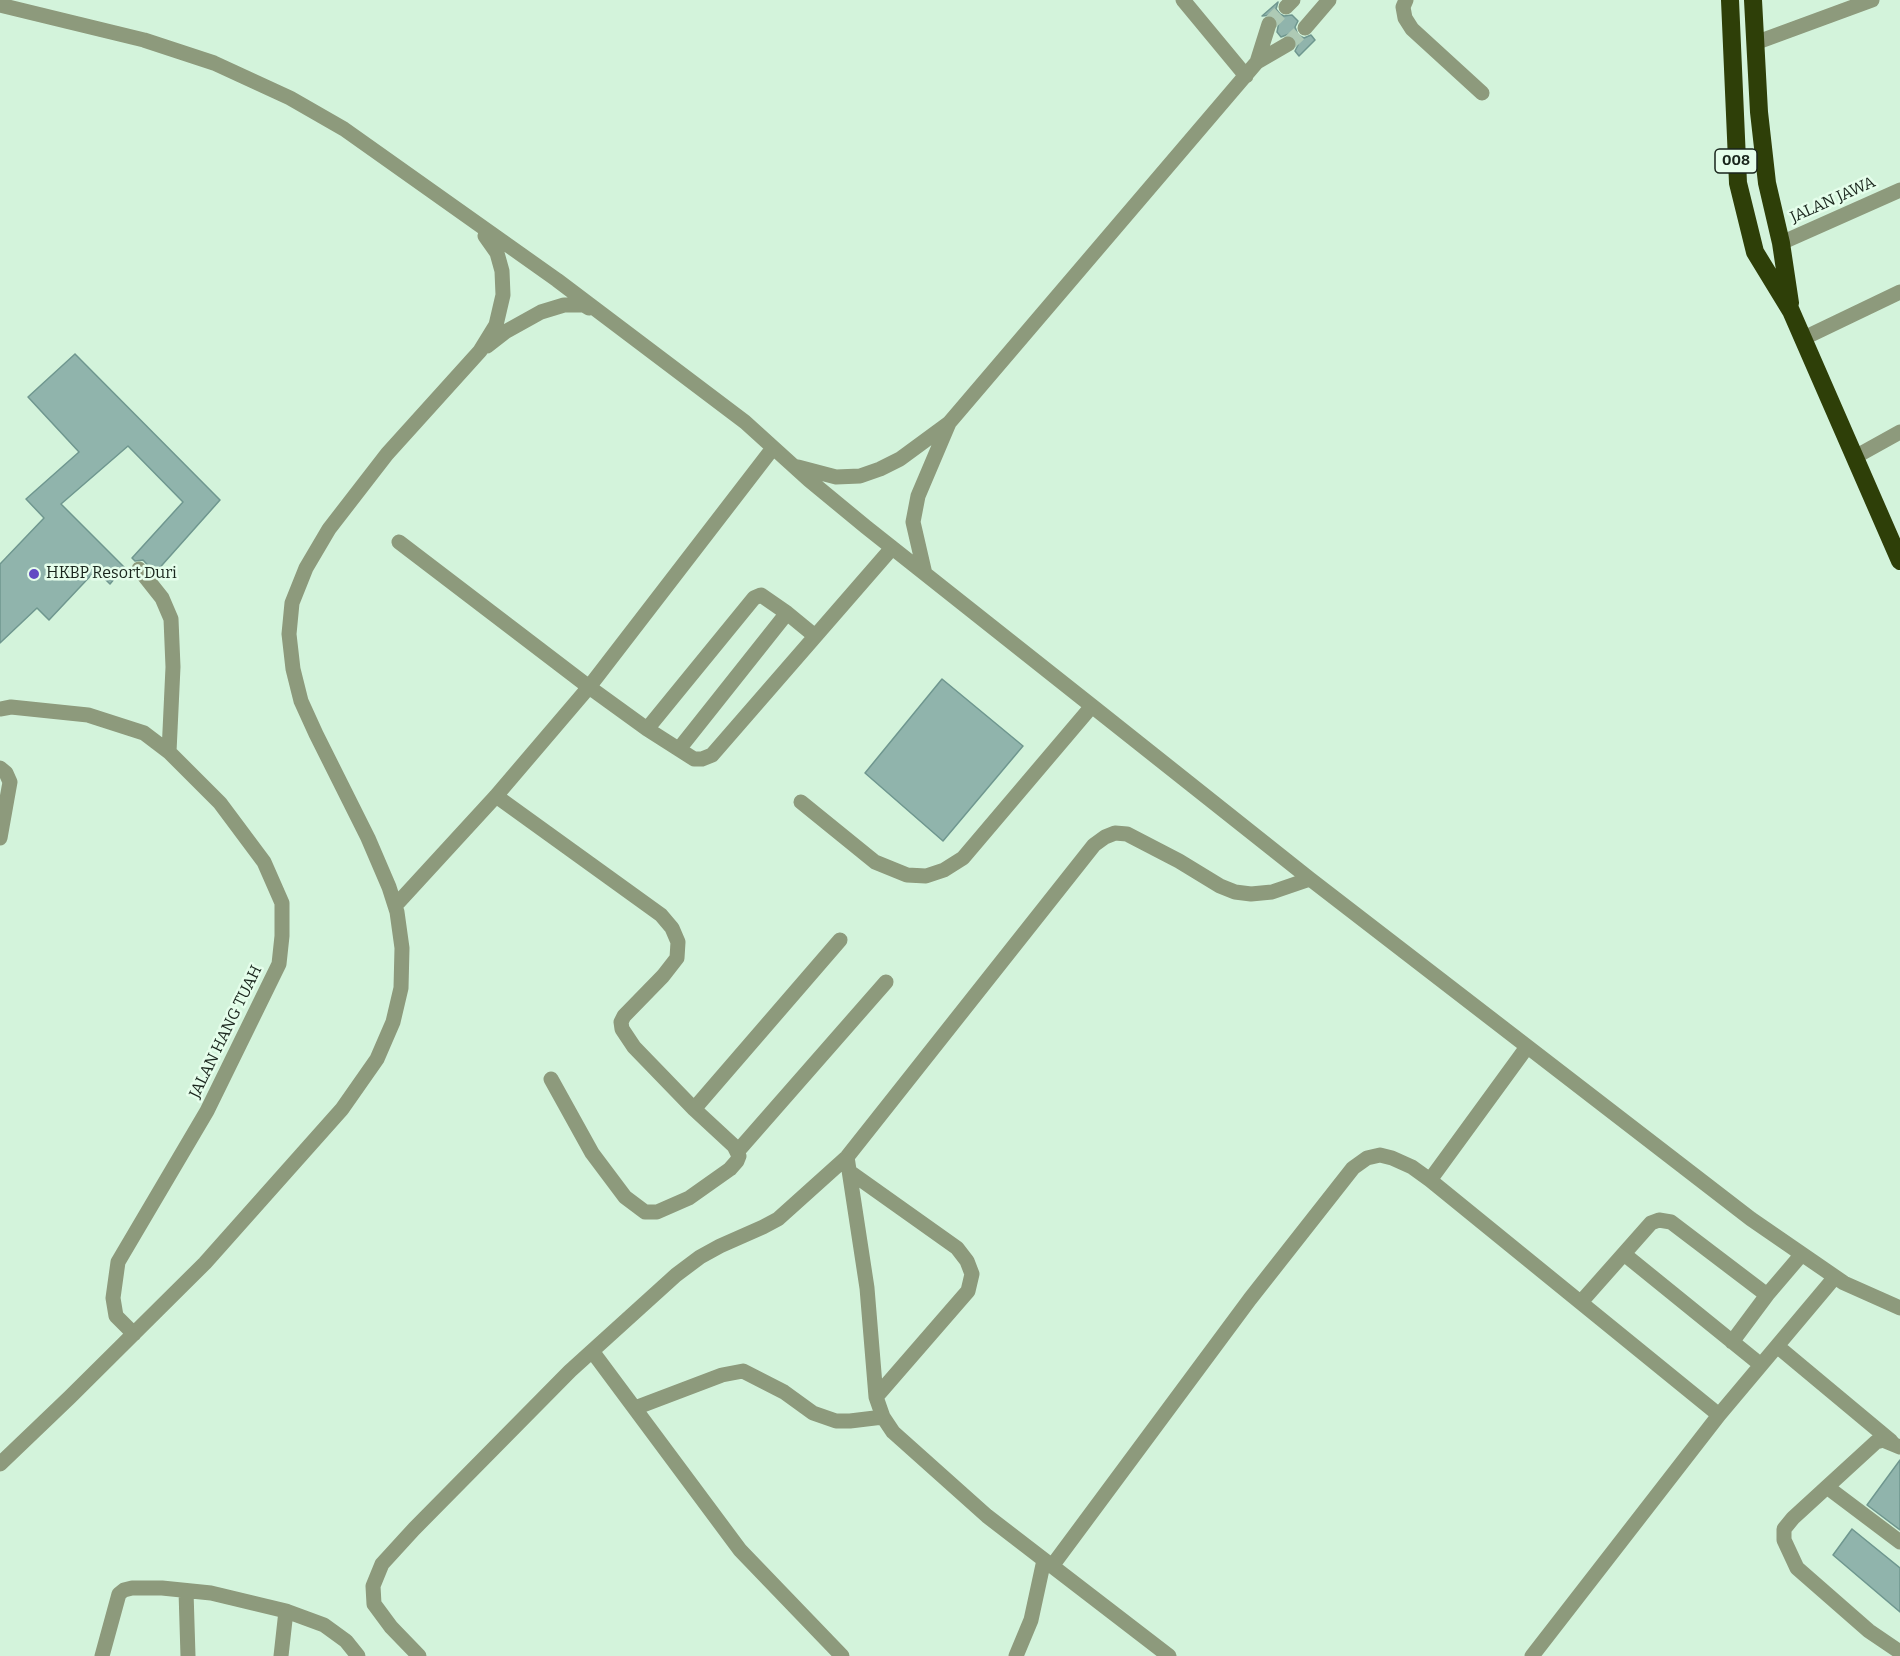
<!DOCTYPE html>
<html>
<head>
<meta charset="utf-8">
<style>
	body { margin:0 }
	canvas { display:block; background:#d3f3db }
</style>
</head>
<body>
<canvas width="1900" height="1656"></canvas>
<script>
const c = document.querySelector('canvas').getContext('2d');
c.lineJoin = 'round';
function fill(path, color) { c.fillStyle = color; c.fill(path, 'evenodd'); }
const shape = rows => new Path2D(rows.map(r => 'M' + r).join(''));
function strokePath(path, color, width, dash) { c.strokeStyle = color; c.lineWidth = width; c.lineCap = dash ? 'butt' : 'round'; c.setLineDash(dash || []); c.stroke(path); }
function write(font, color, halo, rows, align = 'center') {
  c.font = font + ' Bitter,serif'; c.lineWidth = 5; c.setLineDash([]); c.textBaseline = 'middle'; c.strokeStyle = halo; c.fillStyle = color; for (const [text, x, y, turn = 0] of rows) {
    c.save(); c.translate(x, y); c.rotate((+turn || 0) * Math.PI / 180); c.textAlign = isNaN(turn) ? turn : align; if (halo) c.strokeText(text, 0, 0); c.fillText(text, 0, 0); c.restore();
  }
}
const building = shape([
	[1278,2,1276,9,1280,14,1284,16,1292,15,1298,21,1295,27,1298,35,1304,38,1311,35,1315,40,1299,56,1295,51,1298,45,1296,39,1289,34,1281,37,1277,32,1279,22,1276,17,1271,15,1262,16,1278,2],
	[75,354,220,500,155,573,143,560,135,561,132,558,183,502,128,446,61,504,124,567,110,584,96,570,49,620,37,608,0,643,0,564,44,518,26,499,79,452,28,397,75,354],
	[942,679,1023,746,943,841,865,773,942,679],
	[1900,1460,1900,1530,1867,1505,1900,1460],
	[1852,1529,1900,1568,1900,1612,1833,1555,1852,1529]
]);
fill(building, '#90b4ac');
strokePath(building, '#6f978f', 1.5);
strokePath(shape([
	[1269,24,1286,7],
	[1288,44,1305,28]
]), '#aecab5', 15, [15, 8]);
strokePath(shape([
	[1183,0,1246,76],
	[1406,0,1403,7,1405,18,1412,29,1482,93],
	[0,5,144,40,214,63,290,98,344,129,557,280,745,422,809,480,866,527,1092,706,1310,879,1751,1219,1844,1283,1900,1308],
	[1286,7,1293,0],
	[1305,28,1329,0],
	[1755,43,1872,0],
	[1257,62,1269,24],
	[1781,243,1900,190],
	[1802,339,1900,292],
	[487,346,505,332,541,312,564,305,584,305,589,308],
	[1855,457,1900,432],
	[798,467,836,477,860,476,880,469,900,459,949,423,1257,62,1288,44],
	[399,542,589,687,647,729,694,759,702,759,712,755,892,548],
	[139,569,162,598,171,619,173,667,169,752],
	[925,574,913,522,918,496,949,423],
	[0,709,11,707,88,715,144,733,169,752,220,803,264,862,282,903,282,936,279,964,207,1111,118,1262,113,1298,116,1316,134,1334],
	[647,729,754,598,761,595,787,613,815,636],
	[679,749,787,613],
	[0,768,6,773,10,782,0,838],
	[496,796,661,915,672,928,678,942,677,958,663,976,624,1016,621,1022,622,1029,634,1047,694,1109,734,1146,739,1156,737,1161,730,1169,689,1198,657,1212,645,1212,625,1197,592,1153,551,1079],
	[801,802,875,862,907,875,926,876,944,870,963,858,1092,706],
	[395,906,496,796,589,687,773,448],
	[694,1109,840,940],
	[737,1152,886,982],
	[847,1157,867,1288,876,1397,883,1417,893,1432,987,1516,1169,1656],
	[850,1172,957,1248,967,1261,972,1274,968,1291,876,1397],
	[1430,1180,1527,1047],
	[1624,1254,1761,1365],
	[1581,1302,1651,1223,1659,1220,1671,1222,1767,1295],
	[1732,1342,1767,1295,1802,1254],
	[1777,1346,1891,1441],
	[592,1351,740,1550,842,1656],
	[635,1408,722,1375,743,1371,784,1392,813,1413,836,1421,850,1421,883,1417],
	[1900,1447,1883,1440,1876,1442,1793,1518,1784,1529,1784,1540,1797,1568,1869,1631,1900,1652],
	[0,1464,70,1397,205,1263,342,1109,377,1059,393,1022,401,988,402,948,397,912,389,887,368,838,316,734,301,701,293,669,289,634,292,603,306,568,329,529,387,454,480,351,496,325,503,295,502,271,497,253,485,236],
	[1827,1487,1900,1542],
	[1052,1566,1250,1299,1353,1168,1367,1158,1380,1155,1392,1158,1412,1167,1430,1180,1719,1415],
	[186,1591,188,1656],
	[102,1656,119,1594,124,1590,132,1588,162,1588,211,1593,286,1611,324,1625,346,1641,358,1656],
	[281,1656,286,1611],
	[419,1656,391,1627,374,1604,373,1586,382,1564,414,1529,570,1371,676,1275,700,1257,720,1246,763,1227,778,1219,847,1157,1094,845,1105,837,1115,833,1127,834,1179,861,1220,886,1235,892,1251,894,1272,892,1310,879],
	[1016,1656,1031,1620,1044,1560],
	[1532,1656,1719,1415,1835,1277]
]), '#8d9a7c', 15);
strokePath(shape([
	[1730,0,1738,183,1755,252,1791,311,1900,561],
	[1753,0,1759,112,1767,183,1781,243,1790,303]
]), '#2e3f08', 18);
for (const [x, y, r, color] of [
	[34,574,6,"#624ac3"]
]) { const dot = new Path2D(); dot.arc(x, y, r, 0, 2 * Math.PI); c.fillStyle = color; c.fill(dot); strokePath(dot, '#e5feeb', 2); }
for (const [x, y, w] of [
	[1736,161,42]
]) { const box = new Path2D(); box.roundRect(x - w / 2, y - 12, w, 24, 4.5); c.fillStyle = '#e5feeb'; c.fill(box); strokePath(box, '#19251c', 1.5); }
write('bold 15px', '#19251c', null, [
	["008",1736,161]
]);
write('16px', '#19251c', '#e5feeb', [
	["JALAN JAWA",1833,200,-24],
	["JALAN HANG TUAH",226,1032,-64]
]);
write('16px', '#19251c', '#e5feeb', [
	["HKBP Resort Duri",46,574]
], 'left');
</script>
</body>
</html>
